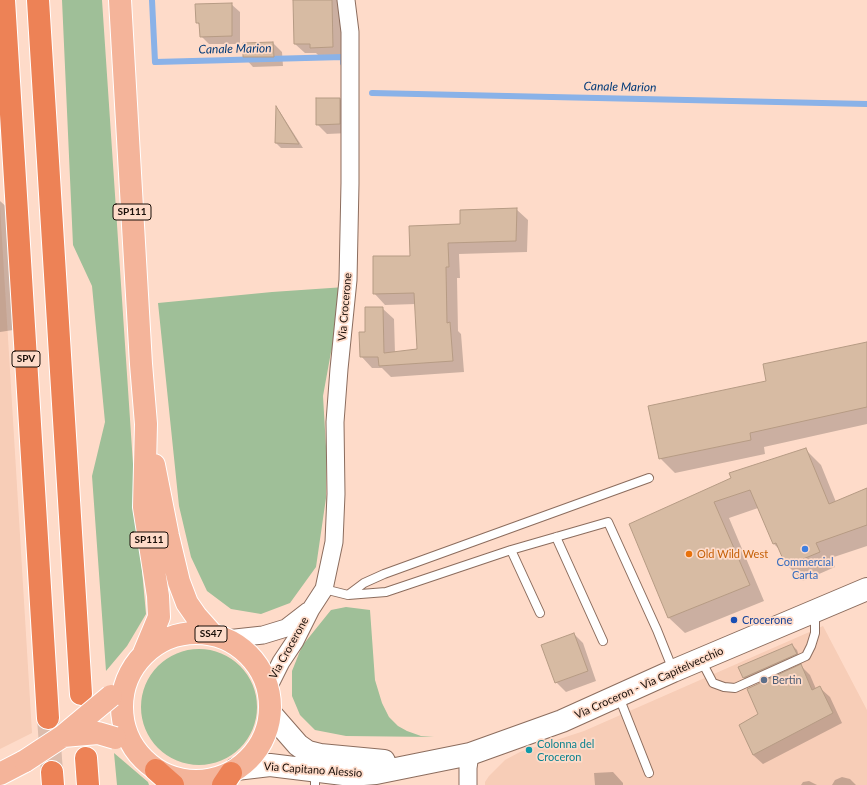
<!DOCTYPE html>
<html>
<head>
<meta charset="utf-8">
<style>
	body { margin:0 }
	canvas { display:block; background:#fedbc9 }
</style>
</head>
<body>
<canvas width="867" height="785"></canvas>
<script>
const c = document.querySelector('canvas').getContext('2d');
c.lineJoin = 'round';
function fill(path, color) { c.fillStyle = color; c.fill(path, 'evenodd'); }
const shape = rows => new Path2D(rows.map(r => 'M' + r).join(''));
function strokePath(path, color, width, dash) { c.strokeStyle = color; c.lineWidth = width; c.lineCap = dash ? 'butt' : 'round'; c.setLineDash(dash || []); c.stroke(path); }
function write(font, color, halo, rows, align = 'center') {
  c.font = font + ' Lato,sans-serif'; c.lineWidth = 3.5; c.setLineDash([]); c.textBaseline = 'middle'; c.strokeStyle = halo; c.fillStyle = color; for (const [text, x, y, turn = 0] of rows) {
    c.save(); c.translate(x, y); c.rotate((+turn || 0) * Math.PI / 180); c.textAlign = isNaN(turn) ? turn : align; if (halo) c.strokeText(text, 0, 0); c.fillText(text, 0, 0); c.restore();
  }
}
fill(shape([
	[0,206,32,733,0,749],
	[823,626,867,710,867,785,485,785,485,782,489,776,505,760,520,752,584,731]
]), '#f7cdb7');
fill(shape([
	[62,0,102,0,135,494,146,614,127,646,106,671,92,476,105,422,92,286,73,245],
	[345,287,341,326,331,352,323,396,326,447,326,498,316,567,290,603,261,614,231,609,207,591,191,557,179,506,158,303,272,292],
	[346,607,370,610,375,680,382,703,389,717,398,726,407,731,421,736,434,737,346,736,315,730,300,715,292,696,292,671,302,646,331,610],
	'141 707a58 58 0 1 1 116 0a58 58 0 1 1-116 0Z',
	[114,753,148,782,149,785,117,785]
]), '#9fbf98');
fill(shape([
	[294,0,341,0,342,56,320,57,316,53,305,53,295,44],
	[231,4,240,12,240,44,209,44,201,36,200,26,197,22],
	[244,43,273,43,282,52,283,66,253,67,244,57],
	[340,99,349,108,349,133,327,134,317,124],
	[276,108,280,112,303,148,281,148,276,143],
	[0,201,11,211,20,329,0,332],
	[516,209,528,220,527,252,459,254,460,278,457,278,458,331,461,334,464,372,391,377,382,368,372,368,361,356,367,333,382,308,394,319,395,353,418,349,416,304,385,305,374,293,411,257,461,225],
	[867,343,867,424,764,447,765,454,675,473,660,458,768,382],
	[805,449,821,465,836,502,867,489,867,546,831,558,835,567,803,581,787,565,781,551,774,544,758,508,729,518,764,601,685,633,669,618,631,524],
	[574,634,583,643,596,681,566,692,556,682],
	[792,645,797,650,800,659,748,682,744,678,740,668],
	[801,666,810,675,816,689,820,688,830,697,842,723,763,764,753,755,740,725,759,715],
	[613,772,623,783,623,785,595,785,594,773],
	[842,777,850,779,856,785,832,785,835,780],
	[809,781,817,785,801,785,803,782]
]), '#0003');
strokePath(shape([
	[152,0,155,62,343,57,343,63],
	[372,93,867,104]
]), '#8ab2e8', 6);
const building = shape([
	[293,0,332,0,333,47,310,48,310,44,294,44,293,0],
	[232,3,232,36,200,37,199,23,196,23,195,4,232,3],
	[273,42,274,57,243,57,243,43,273,42],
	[316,98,340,98,340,124,316,125,316,98],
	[276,106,299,144,275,143,276,106],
	[517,208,516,241,448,243,449,267,446,267,447,323,450,322,453,361,379,366,378,357,360,357,359,332,365,332,365,307,383,307,384,353,417,349,414,293,373,294,373,256,410,256,409,226,460,224,460,210,517,208],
	[867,342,867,407,750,433,751,440,659,459,648,406,766,381,763,364,867,342],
	[806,448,829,504,867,488,867,525,816,543,820,552,786,566,776,543,773,544,750,490,714,502,750,585,668,618,629,524,731,478,729,473,806,448],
	[574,633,588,671,555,683,541,645,574,633],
	[792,644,797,654,743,678,738,667,792,644],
	[801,664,812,690,820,686,833,713,753,755,739,725,758,714,747,689,801,664]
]);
fill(building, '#d7bba3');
strokePath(building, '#b69b84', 1);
strokePath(shape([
	[48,718,52,772]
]), '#dcbcac', 22, [22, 11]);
const lane = shape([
	[556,537,603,641],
	[324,589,348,595,386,592,511,550],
	[348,595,364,583,384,574,649,478],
	[540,613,511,550,608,522,657,630,673,670],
	[701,660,713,683,724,687,735,688,806,656,811,646,815,633,815,614],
	[619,697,649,773],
	[315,785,315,772]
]);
const street = shape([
	[226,639,263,635,286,628,308,611],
	[268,688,281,662,295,641,311,609,324,589,334,542,336,494,335,422,339,369,348,280,350,183,350,32,346,0],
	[468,785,468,768,470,754]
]);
const secondary = shape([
	[270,713,298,745,308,752,320,755,384,761],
	[236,769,270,765,351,775,376,773,470,754,562,721,673,671,867,589]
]);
const primary = shape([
	[120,0,141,364,146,424,144,507,158,596,159,617,144,653],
	[154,465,168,536,179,582,187,603,196,616,212,634],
	'122 707a74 74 0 1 1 148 0a74 74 0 1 1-148 0Z',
	[0,774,25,761]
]);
const highway = shape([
	[4,0,48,718],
	[38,0,81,694],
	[86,758,88,785],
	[156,770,173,785],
	[52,772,53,785],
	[223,785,231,773]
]);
strokePath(lane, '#8c6d5e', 10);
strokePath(street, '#8c6d5e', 19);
strokePath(secondary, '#8c6d5e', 24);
strokePath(primary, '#fff', 24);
strokePath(highway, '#fff', 24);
strokePath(lane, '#fff', 8);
strokePath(street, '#fff', 17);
strokePath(secondary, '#fff', 22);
strokePath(primary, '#f4b49a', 22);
strokePath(highway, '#ed8256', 22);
const primaryBridge = shape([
	[63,736,98,733,115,738],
	[25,761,63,736,111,696]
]);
strokePath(primaryBridge, '#fff', 24, []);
strokePath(primaryBridge, '#f4b49a', 22);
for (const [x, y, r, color] of [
	[805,549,4,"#3f7fe0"],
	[689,554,4,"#e8710a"],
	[734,620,4,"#1a4fb4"],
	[764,680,4,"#5c6f8a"],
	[529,750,4,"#0f9aa8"]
]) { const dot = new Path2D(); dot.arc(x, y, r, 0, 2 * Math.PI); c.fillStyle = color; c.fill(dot); strokePath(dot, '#fedbc9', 1.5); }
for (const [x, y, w] of [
	[132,212,38],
	[26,359,28],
	[149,540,38],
	[211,634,32]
]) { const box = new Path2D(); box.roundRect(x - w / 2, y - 8, w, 16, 3); c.fillStyle = '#fedbc9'; c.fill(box); strokePath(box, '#190e08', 1); }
write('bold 10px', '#190e08', null, [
	["SP111",132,212],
	["SPV",26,359],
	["SP111",149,540],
	["SS47",211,634]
]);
write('11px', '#190e08', '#fedbc9', [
	["Via Crocerone",345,307,-85],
	["Via Crocerone",289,648,-61],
	["Via Croceron - Via Capitelvecchio",649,683,-24],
	["Via Capitano Alessio",313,770,4]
]);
write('11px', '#c56008', '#fedbc9', [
	["Old Wild West",697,554]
], 'left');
write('11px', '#366cbe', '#fedbc9', [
	["Commercial",805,562],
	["Carta",805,575]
]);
write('11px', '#164399', '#fedbc9', [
	["Crocerone",742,620]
], 'left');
write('11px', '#4e5e75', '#fedbc9', [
	["Bertin",772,680]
], 'left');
write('11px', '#0d838f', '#fedbc9', [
	["Colonna del",537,744],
	["Croceron",537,757]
], 'left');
write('italic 12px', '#013a78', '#fedbc9', [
	["Canale Marion",235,49,-1],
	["Canale Marion",620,87,1]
]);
</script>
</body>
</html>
